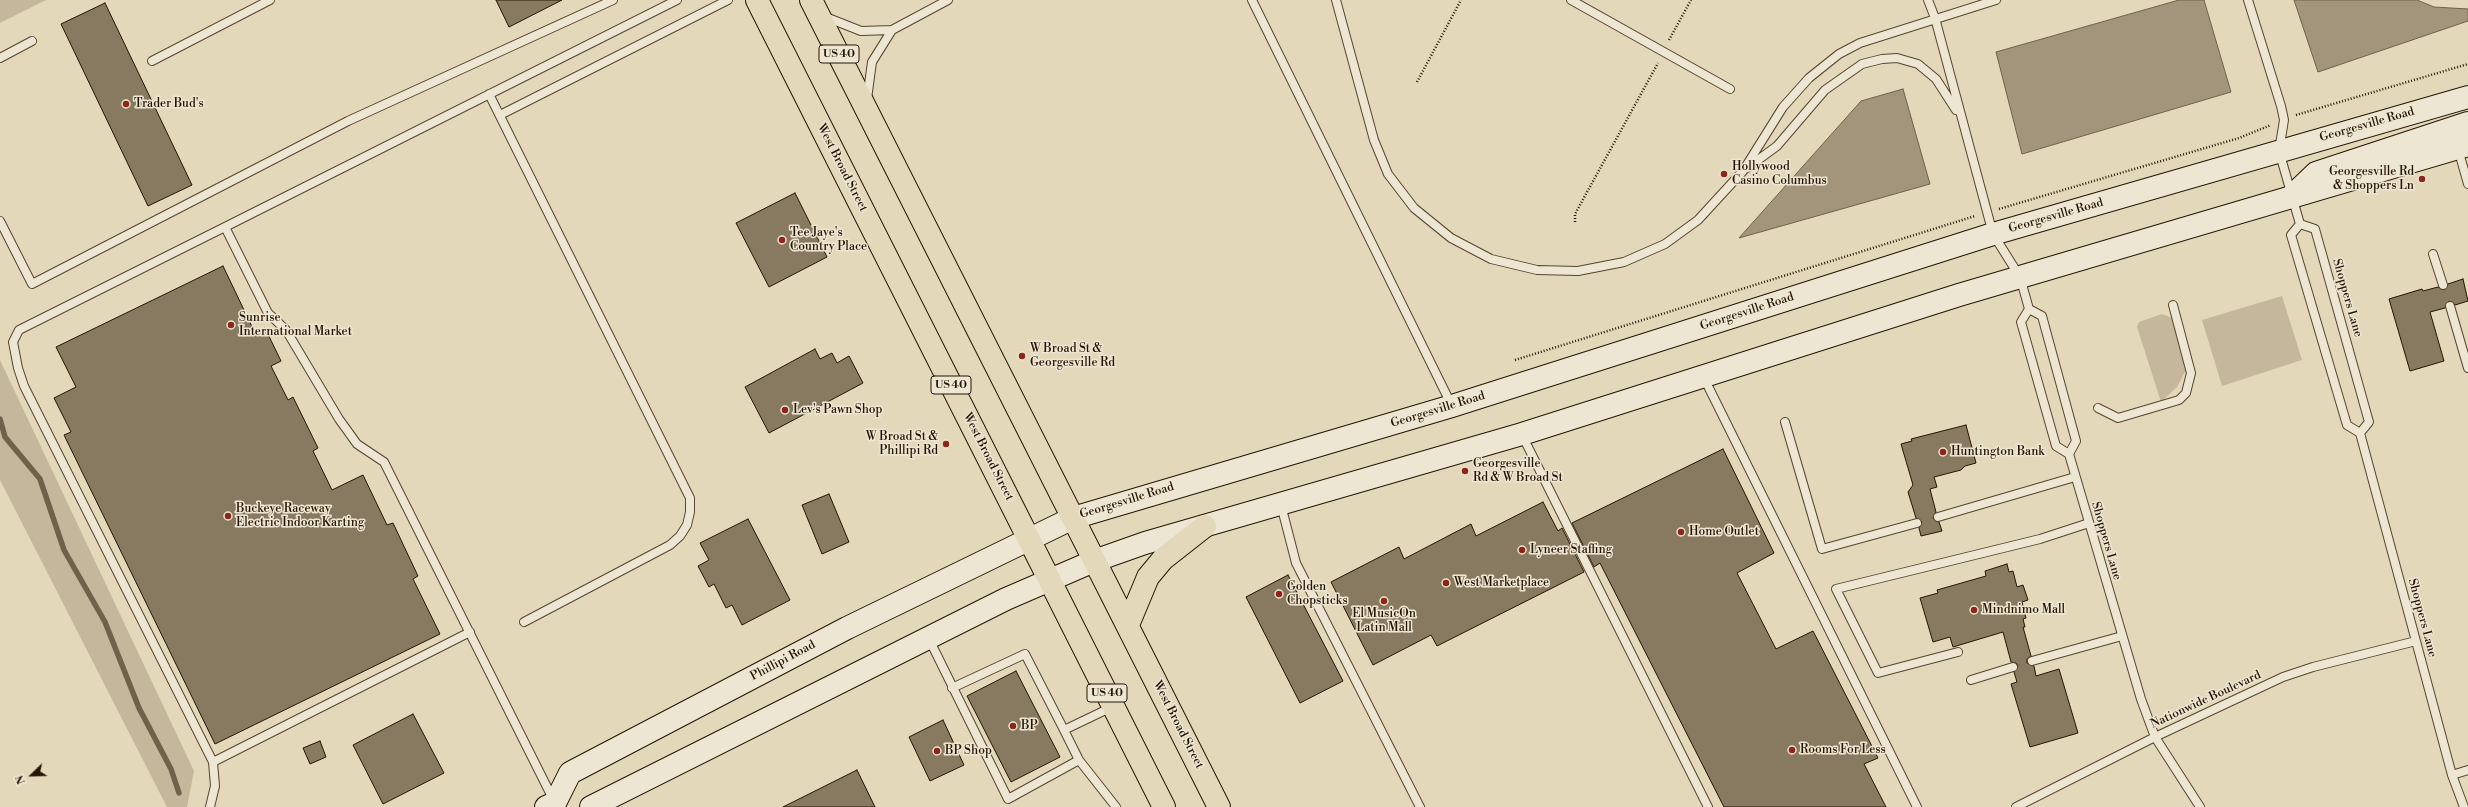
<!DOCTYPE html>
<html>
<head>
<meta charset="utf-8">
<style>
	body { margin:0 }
	#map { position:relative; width:2468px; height:807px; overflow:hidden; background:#e4d8ba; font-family:"Libre Bodoni",serif }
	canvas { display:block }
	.north { position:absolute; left:12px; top:755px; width:40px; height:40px; -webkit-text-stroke:3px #ede6d2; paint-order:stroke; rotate:247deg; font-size:11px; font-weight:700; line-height:16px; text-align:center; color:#251401 }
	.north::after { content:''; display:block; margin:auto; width:14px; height:18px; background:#251401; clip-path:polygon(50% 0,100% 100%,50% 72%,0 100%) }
</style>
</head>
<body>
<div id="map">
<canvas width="2468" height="807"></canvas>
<div class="north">N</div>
</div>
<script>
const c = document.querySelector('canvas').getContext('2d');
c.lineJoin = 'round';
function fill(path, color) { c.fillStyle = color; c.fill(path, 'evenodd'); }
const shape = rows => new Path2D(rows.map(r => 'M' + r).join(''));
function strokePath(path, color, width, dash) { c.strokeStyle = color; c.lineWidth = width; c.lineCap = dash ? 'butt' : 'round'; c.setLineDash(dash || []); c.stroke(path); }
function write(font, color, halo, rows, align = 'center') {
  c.font = font + ' "Libre Bodoni",serif'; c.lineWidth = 3; c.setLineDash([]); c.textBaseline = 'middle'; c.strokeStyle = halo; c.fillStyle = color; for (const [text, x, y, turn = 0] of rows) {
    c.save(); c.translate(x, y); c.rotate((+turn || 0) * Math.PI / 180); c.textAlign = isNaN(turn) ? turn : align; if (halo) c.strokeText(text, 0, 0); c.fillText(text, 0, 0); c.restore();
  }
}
fill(shape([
	[0,0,46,0,0,23],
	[2282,296,2302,360,2222,386,2202,320],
	[2162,314,2172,318,2182,348,2186,370,2177,387,2161,402,2137,327,2139,322],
	[0,360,194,771,187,807,167,807,0,480]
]), '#c4b79b');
const water = shape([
	[2179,0,2204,0,2231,92,2022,154,1996,52,2179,0],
	[2294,0,2417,0,2434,7,2468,9,2468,21,2318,72,2294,0],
	[1903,89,1930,184,1739,238,1861,101,1903,89]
]);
fill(water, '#a3957b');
strokePath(water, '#71614a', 1);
strokePath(shape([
	[0,419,5,437,40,479,64,550,105,622,139,708,171,769,179,793]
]), '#71614a', 5.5);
const building = shape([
	[496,0,562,0,509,27,496,0],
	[105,3,192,185,148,206,61,24,105,3],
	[795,193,827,257,769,287,736,223,795,193],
	[223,266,255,333,265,328,281,361,271,366,288,400,293,397,318,448,313,451,332,490,363,475,387,525,393,523,418,576,413,579,440,634,215,744,64,435,71,432,54,398,76,387,56,347,223,266],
	[2463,279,2468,301,2455,305,2449,301,2445,308,2430,312,2444,361,2410,371,2389,299,2422,289,2423,291,2438,287,2444,290,2448,284,2463,279],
	[815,349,820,359,832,353,837,363,849,356,863,383,769,433,745,387,815,349],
	[1966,425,1976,463,1965,466,1961,470,1934,477,1937,487,1930,489,1936,512,1933,518,1939,522,1942,531,1921,536,1919,528,1922,522,1916,518,1908,492,1913,485,1901,444,1912,441,1911,439,1966,425],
	[1723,449,1774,553,1737,573,1776,649,1813,631,1878,758,1864,764,1886,807,1724,807,1600,563,1594,567,1572,523,1723,449],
	[829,494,849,542,822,554,802,505,829,494],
	[1543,502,1558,531,1562,528,1584,572,1437,646,1431,635,1373,665,1331,582,1399,547,1404,559,1471,524,1476,536,1543,502],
	[748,519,790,600,742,625,732,605,726,608,714,584,709,587,698,566,709,560,700,543,748,519],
	[2007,564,2009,572,2013,571,2017,587,2023,585,2028,600,2022,602,2026,618,2023,619,2025,627,2023,627,2031,656,2027,659,2027,663,2034,666,2036,676,2059,669,2078,733,2030,747,2011,684,2017,682,2014,672,2018,666,2016,663,2011,662,2003,632,1953,647,1950,637,1933,642,1920,598,1938,593,1937,590,1986,576,1985,571,2007,564],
	[1288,575,1343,681,1300,703,1246,597,1288,575],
	[1016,671,1060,757,1011,782,967,696,1016,671],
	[413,714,444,773,383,804,353,745,413,714],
	[943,720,964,765,930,781,909,737,943,720],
	[320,741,326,757,310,764,303,748,320,741],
	[857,770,875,807,783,807,857,770]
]);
fill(building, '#887a61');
strokePath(building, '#251401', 1);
const service = shape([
	[1252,0,1452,406],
	[1336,0,1374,140,1388,174,1414,208,1451,238,1491,259,1537,270,1578,271,1624,262,1665,244,1698,220,1743,171,1783,107,1809,78,1839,54,1860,43,1996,0],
	[1571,0,1730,89],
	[1928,0,1935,18,1993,234,2020,277,2029,309,2042,316,2076,441,2069,454],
	[2248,0,2281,106,2284,120,2279,151,2300,224],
	[823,16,861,31,892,30,948,0],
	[0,58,32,41],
	[152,61,270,0],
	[489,94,690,498,690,512,687,525,680,536,670,545,524,622],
	[867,99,872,62,892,30],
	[500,115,728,0],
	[2458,149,2468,184],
	[1747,168,1777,146,1825,90,1862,64,1882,59,1897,58,1918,64,1936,79,1956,110],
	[0,221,32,284,348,121,613,0],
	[2300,224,2291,235,2347,425,2360,433,2452,775,2464,807],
	[2300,224,2315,229,2369,422,2360,433],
	[225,227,19,330,13,342,18,368,24,386,213,762,470,632],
	[2433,254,2443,285],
	[2450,306,2468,368],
	[2029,309,2021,322,2056,446,2069,454,2141,699,2155,737,2200,807],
	[1704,378,1917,807],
	[2098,408,2118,418,2179,400,2186,393,2191,373,2173,305],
	[1785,422,1822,549,1917,523],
	[1522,435,1708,807],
	[1281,505,1296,563,1420,807],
	[1938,517,2075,477],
	[929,639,1008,799,1079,760,1064,730,1112,707],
	[1958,652,1878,673,1836,589,2040,539,2089,523],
	[2032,661,2122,636],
	[1971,680,2013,667],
	[952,688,1025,654,1064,730],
	[1079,760,1116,807],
	[2452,775,2468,770],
	[553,799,384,462,357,444,339,419,286,330,268,313,225,227,677,0],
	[210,807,215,786,213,762],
	[2016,807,2155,737,2283,677,2313,667,2416,641]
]);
const secondary = shape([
	[2294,194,2316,173,2468,123],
	[546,807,555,803,570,773,847,628,1073,518,1452,406,1993,234,2468,97],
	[591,807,1006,599,1094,561,1145,543,1522,434,1959,295,2468,145]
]);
const primary = shape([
	[757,0,1164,807],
	[811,0,1219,807],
	[1128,625,1148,577,1163,559,1205,526]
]);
strokePath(service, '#55452f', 10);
strokePath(secondary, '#251401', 24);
strokePath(primary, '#251401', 24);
strokePath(shape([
	[1669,40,1691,0],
	[1417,82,1461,0],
	[2296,115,2468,64],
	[1999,209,2239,138,2271,125],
	[1575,222,1575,214,1658,63],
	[1515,360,1975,216]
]), '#251401', 2.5, [1, 2]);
strokePath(service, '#ede6d2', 8);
strokePath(secondary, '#ede6d2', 22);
strokePath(primary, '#e4d8ba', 22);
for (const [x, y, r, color] of [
	[126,104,4,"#8f2418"],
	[1724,174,4,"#8f2418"],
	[2422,179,4,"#8f2418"],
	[782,240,4,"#8f2418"],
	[231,325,4,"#8f2418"],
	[1022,356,4,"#8f2418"],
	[785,410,4,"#8f2418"],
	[946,444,4,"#8f2418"],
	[1943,452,4,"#8f2418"],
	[1465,471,4,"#8f2418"],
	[228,516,4,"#8f2418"],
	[1681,532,4,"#8f2418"],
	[1522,550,4,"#8f2418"],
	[1446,583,4,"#8f2418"],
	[1279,594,4,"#8f2418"],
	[1384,601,4,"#8f2418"],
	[1974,610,4,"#8f2418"],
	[1013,726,4,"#8f2418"],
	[1792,750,4,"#8f2418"],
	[937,751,4,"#8f2418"]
]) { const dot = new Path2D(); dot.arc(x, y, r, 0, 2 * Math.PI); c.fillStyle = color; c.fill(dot); strokePath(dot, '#ede6d2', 1.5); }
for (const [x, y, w] of [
	[839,54,40],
	[951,385,40],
	[1107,693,40]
]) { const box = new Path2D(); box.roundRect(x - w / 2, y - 9, w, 18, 3); c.fillStyle = '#ede6d2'; c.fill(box); strokePath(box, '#251401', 1); }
write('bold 11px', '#251401', null, [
	["US 40",839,54],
	["US 40",951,385],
	["US 40",1107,693]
]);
write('12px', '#251401', '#ede6d2', [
	["Trader Bud's",134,104],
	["Hollywood",1732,167],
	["Casino Columbus",1732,181],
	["Georgesville Rd",2414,172,"right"],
	["& Shoppers Ln",2414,186,"right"],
	["Tee Jaye's",790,233],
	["Country Place",790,247],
	["Sunrise",239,318],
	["International Market",239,332],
	["W Broad St &",1030,349],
	["Georgesville Rd",1030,363],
	["Lev's Pawn Shop",793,410],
	["W Broad St &",938,437,"right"],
	["Phillipi Rd",938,451,"right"],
	["Huntington Bank",1951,452],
	["Georgesville",1473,464],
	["Rd & W Broad St",1473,478],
	["Buckeye Raceway",236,509],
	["Electric Indoor Karting",236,523],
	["Home Outlet",1689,532],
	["Lyneer Staffing",1530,550],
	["West Marketplace",1454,583],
	["Golden",1287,587],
	["Chopsticks",1287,601],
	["Mindnimo Mall",1982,610],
	["El MusicOn",1384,614,"center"],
	["Latin Mall",1384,628,"center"],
	["BP",1021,726],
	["Rooms For Less",1800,750],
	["BP Shop",945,751]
], 'left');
write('12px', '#251401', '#ede6d2', [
	["Georgesville Road",2367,125,-16],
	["West Broad Street",842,168,63],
	["Georgesville Road",2056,216,-16],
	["Shoppers Lane",2347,298,74],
	["Georgesville Road",1747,312,-18],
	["Georgesville Road",1438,410,-17],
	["West Broad Street",988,457,63],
	["Georgesville Road",1127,501,-17],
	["Shoppers Lane",2106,541,74],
	["Shoppers Lane",2422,618,75],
	["Phillipi Road",783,661,-28],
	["Nationwide Boulevard",2206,700,-25],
	["West Broad Street",1178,725,63]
]);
</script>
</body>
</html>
